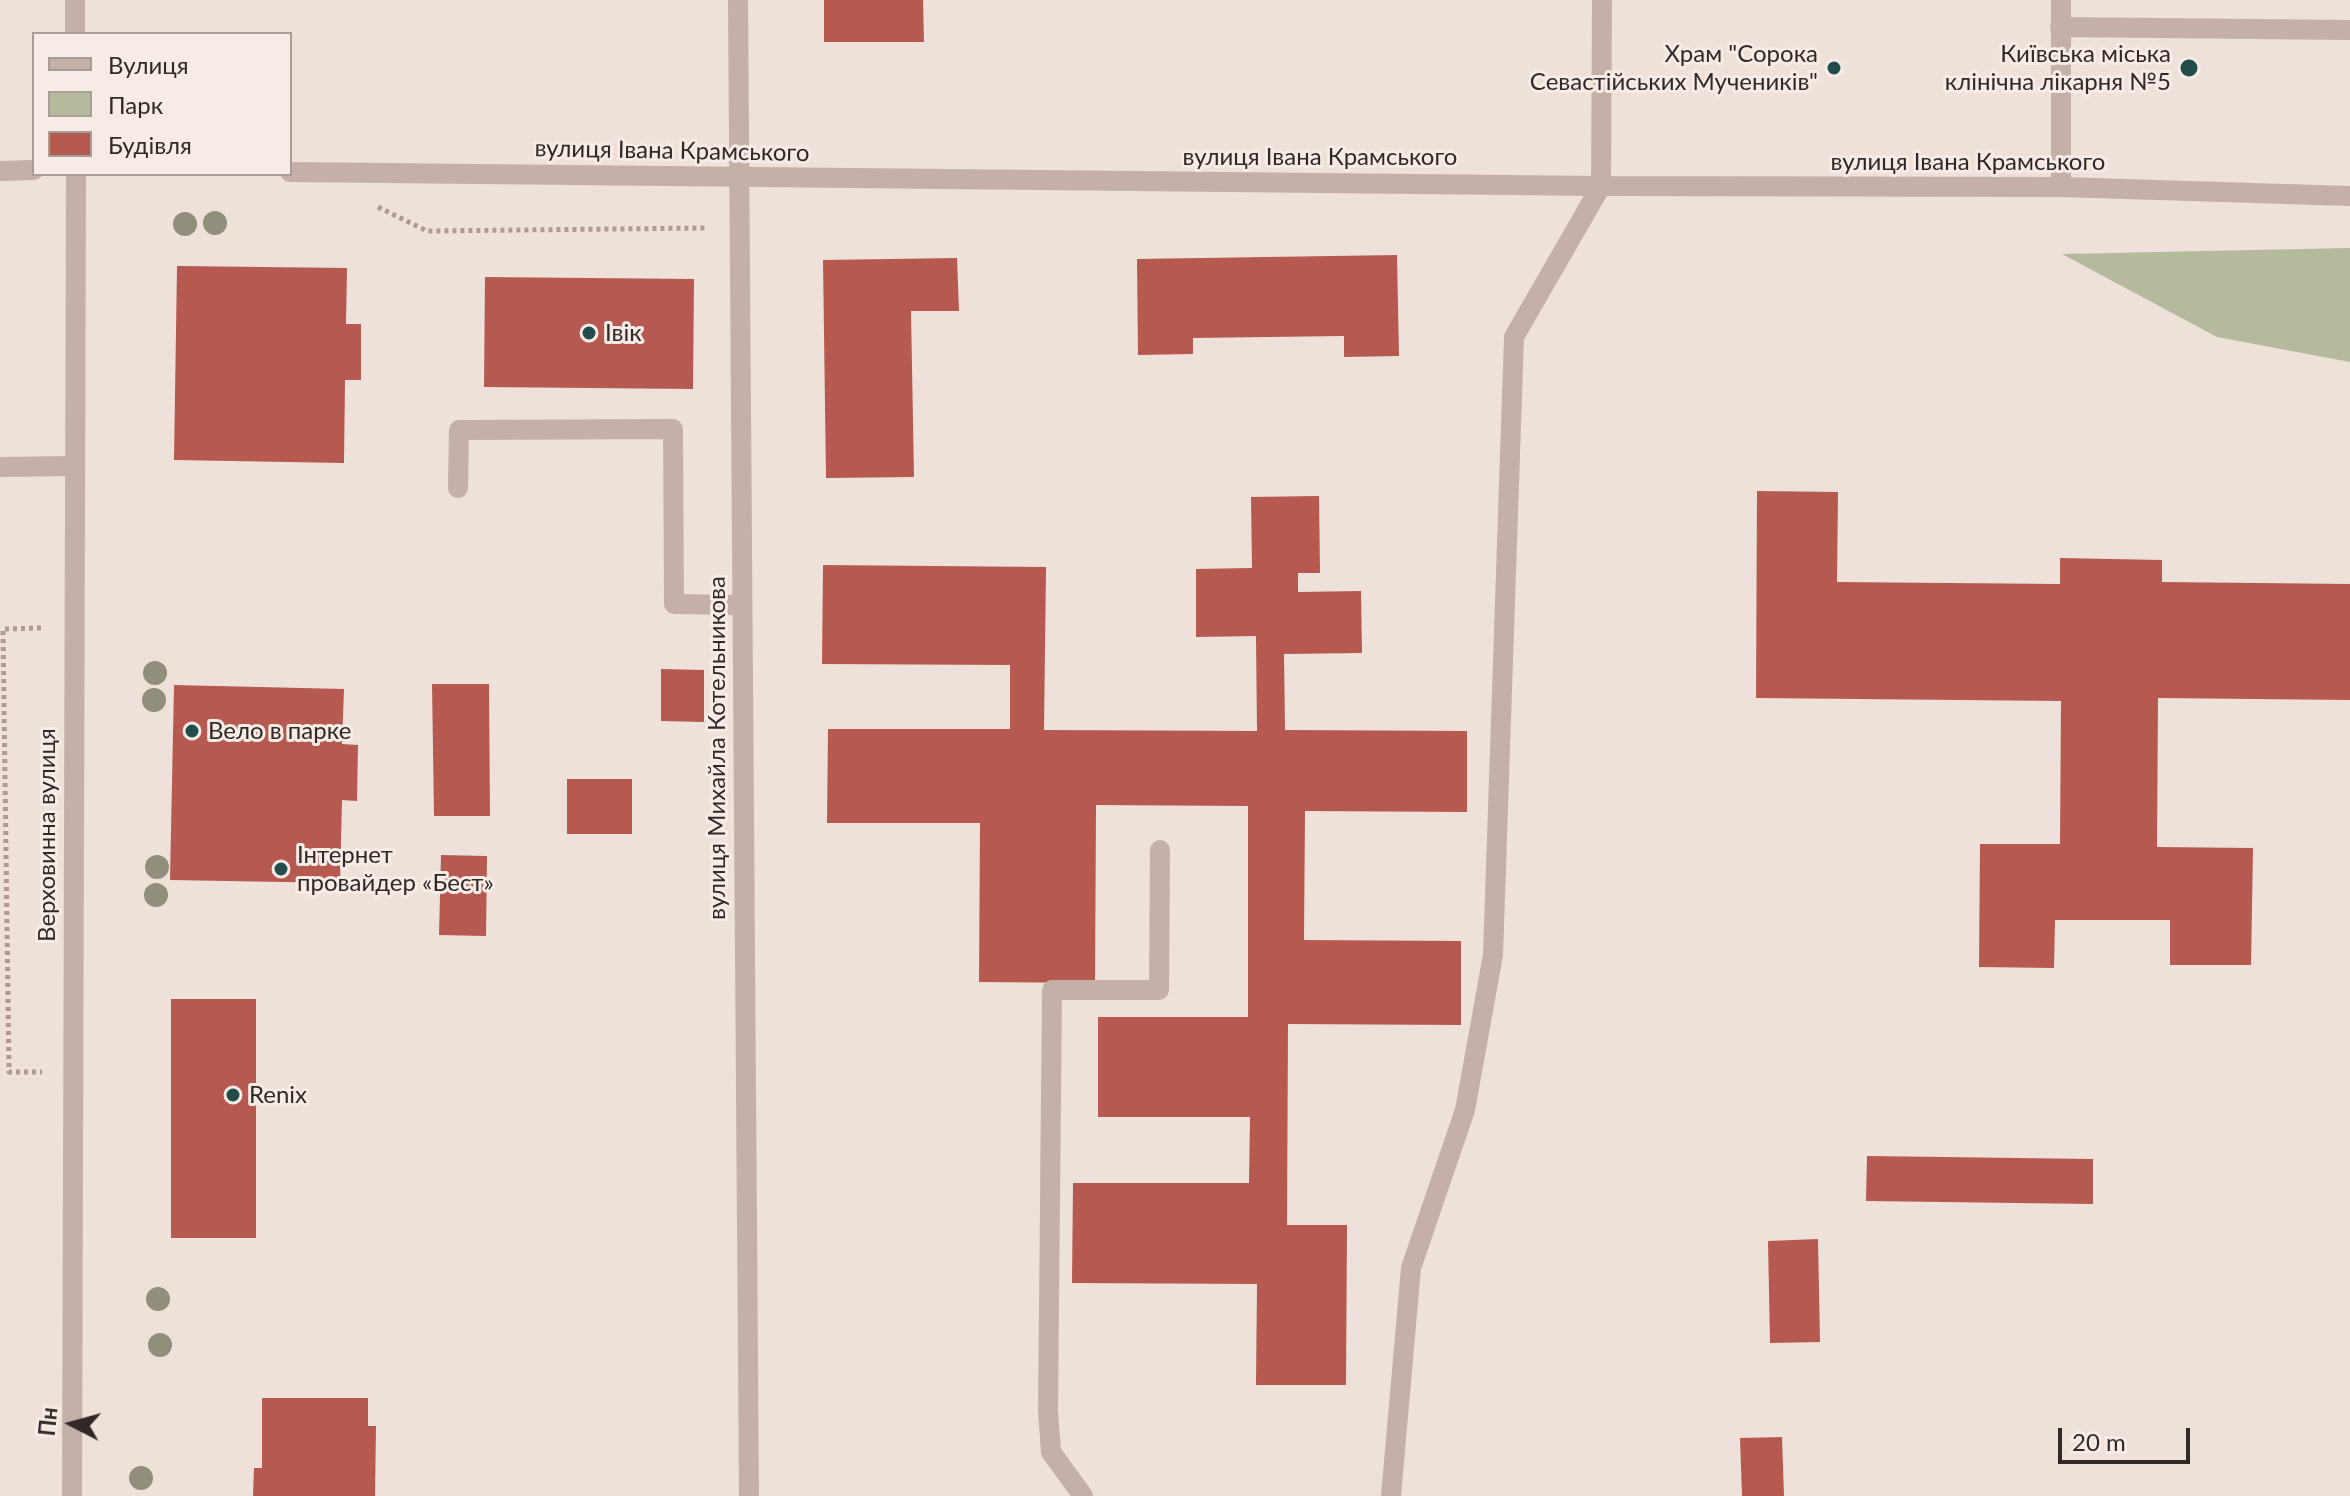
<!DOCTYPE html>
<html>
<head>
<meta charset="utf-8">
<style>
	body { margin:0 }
	#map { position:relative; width:2350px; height:1496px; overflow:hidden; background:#ede1da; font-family:Lato,sans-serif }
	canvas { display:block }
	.legend { position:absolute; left:32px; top:32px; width:260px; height:144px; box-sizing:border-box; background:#f6ece5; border:2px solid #a79e99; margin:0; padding:10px 14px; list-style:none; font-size:24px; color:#312927 }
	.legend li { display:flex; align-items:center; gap:16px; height:40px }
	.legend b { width:40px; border:2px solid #a79e99 }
	.north { position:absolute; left:32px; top:1384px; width:80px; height:80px; -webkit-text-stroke:6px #f6ece5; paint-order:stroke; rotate:276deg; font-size:22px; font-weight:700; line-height:32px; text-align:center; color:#312927 }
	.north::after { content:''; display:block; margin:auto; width:28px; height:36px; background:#312927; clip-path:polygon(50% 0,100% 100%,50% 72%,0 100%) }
	.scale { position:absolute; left:2058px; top:1428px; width:132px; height:36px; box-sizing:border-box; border:4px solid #312927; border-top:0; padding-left:10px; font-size:24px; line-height:28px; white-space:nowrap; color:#312927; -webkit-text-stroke:6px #f6ece5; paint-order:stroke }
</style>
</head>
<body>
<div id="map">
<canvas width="2350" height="1496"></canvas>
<ul class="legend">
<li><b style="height:10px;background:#c4b0a8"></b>Вулиця</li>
<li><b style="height:22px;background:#b5ba9c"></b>Парк</li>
<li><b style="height:22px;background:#b65950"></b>Будівля</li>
</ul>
<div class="north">Пн</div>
<div class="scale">20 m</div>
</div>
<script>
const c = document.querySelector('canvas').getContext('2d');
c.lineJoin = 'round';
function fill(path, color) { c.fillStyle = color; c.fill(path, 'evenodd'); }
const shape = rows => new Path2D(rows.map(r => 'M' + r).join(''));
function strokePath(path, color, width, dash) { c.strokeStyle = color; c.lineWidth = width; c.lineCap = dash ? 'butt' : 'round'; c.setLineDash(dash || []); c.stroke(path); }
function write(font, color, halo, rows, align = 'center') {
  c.font = font + ' Lato,sans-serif'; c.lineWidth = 6; c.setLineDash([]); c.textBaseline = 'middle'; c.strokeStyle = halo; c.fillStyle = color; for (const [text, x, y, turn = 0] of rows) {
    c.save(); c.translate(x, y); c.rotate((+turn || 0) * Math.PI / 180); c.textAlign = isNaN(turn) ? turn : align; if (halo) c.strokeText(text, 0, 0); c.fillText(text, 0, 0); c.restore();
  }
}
fill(shape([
	[2350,248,2350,362,2217,337,2062,254]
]), '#b5ba9c');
fill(shape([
	[824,0,923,0,924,42,824,42],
	[1397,255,1399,356,1344,357,1344,336,1193,338,1193,354,1138,355,1137,259],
	[957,258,959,311,911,311,914,477,826,478,823,260],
	[177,266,347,268,346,324,361,324,361,380,345,380,344,463,174,460],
	[485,277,694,279,693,389,484,387],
	[1757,491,1838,492,1837,582,2060,584,2060,558,2162,560,2162,582,2350,584,2350,700,2158,698,2157,847,2253,848,2251,965,2170,965,2170,920,2055,920,2054,968,1979,967,1980,844,2060,844,2061,701,1756,698],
	[1319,496,1320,573,1298,573,1298,592,1361,591,1362,653,1284,654,1285,730,1467,731,1467,812,1305,811,1304,940,1461,941,1461,1025,1288,1024,1287,1225,1347,1225,1346,1385,1256,1385,1257,1284,1072,1283,1073,1183,1249,1183,1250,1117,1098,1117,1098,1017,1248,1017,1248,806,1096,805,1095,983,979,982,980,823,827,823,828,729,1010,729,1010,665,822,664,823,565,1046,567,1044,730,1257,731,1256,636,1196,637,1196,569,1252,568,1251,497],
	[661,669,704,670,704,722,661,721],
	[432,684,489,684,490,816,434,816],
	[174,685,344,689,342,744,358,745,357,801,342,800,340,883,170,880],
	[567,779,632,779,632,834,567,834],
	[441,855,487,856,486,936,439,935],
	[171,999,256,999,256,1238,171,1238],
	[1867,1156,2093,1159,2093,1204,1866,1201],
	[1818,1239,1820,1342,1770,1343,1768,1241],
	[262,1398,368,1398,368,1426,376,1426,375,1496,253,1496,254,1468,262,1468],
	[1782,1437,1784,1496,1742,1496,1740,1438]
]), '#b65950');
strokePath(shape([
	[378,207,427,231,707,228],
	[41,628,3,629,9,1072,42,1072]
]), '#af9a92', 5, [4, 4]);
strokePath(shape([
	[2061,0,2061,187],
	[2060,27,2350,30],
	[0,467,74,466],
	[458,488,459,430,673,429,674,604,742,605],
	[1083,1496,1051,1452,1048,1411,1052,990,1159,990,1160,850],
	[1391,1496,1411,1268,1465,1110,1493,955,1514,337,1601,186]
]), '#c4b0a8', 20);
strokePath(shape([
	[75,0,75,34],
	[738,0,749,1496],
	[0,171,34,170],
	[290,172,1601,186,2061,187,2350,196],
	[1601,186,1602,0],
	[72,1496,76,174]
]), '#c4b0a8', 20);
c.fillStyle = '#918f7b';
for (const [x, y] of [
	[215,223],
	[185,224],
	[155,673],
	[154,700],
	[157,867],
	[156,895],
	[158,1299],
	[160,1345],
	[141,1478]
]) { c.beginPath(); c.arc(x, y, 12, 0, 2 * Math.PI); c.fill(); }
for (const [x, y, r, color] of [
	[1834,68,8,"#224d4a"],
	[2189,68,10,"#224d4a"],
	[589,333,8,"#224d4a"],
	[192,731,8,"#224d4a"],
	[281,869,8,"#224d4a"],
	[233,1095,8,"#224d4a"]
]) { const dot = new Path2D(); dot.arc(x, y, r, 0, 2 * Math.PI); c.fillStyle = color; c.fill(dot); strokePath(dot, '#f6ece5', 3); }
write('24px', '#312927', '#f6ece5', [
	["Храм \"Сорока",1818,54,"right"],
	["Севастійських Мучеників\"",1818,82,"right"],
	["Київська міська",2171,54,"right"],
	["клінічна лікарня №5",2171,82,"right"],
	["Івік",605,333],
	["Вело в парке",208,731],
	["Інтернет",297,855],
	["провайдер «Бест»",297,883],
	["Renix",249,1095]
], 'left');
write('24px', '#312927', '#f6ece5', [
	["вулиця Івана Крамського",672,151,1],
	["вулиця Івана Крамського",1320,157],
	["вулиця Івана Крамського",1968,162],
	["вулиця Михайла Котельникова",717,748,-90],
	["Верховинна вулиця",47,835,-90]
]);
</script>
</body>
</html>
